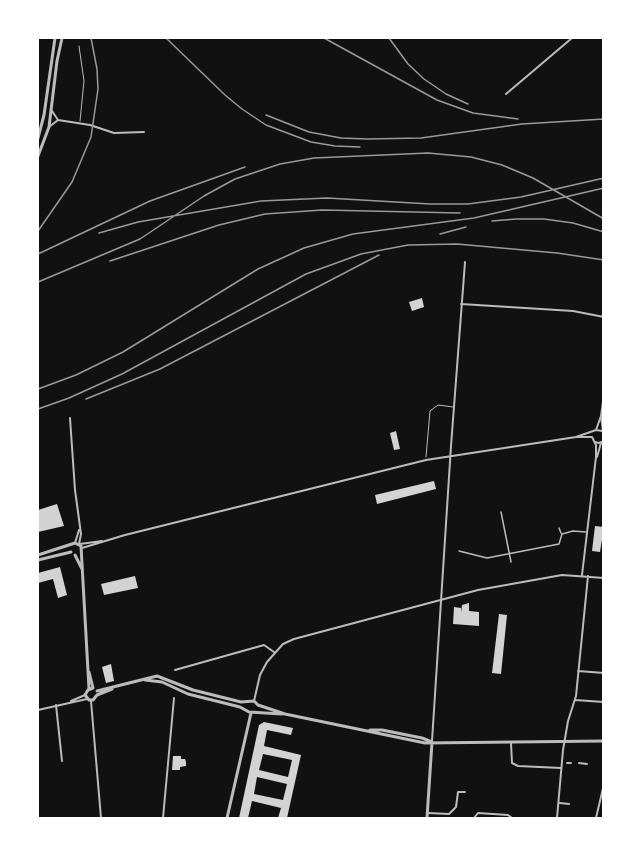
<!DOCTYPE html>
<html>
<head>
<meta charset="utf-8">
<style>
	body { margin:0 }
	#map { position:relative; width:641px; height:856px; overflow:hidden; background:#111; font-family:Signika,sans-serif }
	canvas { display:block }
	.frame { position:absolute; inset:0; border:39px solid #fff; pointer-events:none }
</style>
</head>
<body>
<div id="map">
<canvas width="641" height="856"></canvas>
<div class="frame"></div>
</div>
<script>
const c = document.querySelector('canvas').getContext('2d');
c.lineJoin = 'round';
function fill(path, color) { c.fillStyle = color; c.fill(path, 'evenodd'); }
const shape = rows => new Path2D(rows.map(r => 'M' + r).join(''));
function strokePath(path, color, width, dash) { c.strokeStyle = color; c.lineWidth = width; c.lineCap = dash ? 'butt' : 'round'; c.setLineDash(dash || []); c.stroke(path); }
fill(shape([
	[422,298,424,307,412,311,409,302],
	[396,431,400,449,394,450,390,433],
	[434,481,436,489,377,504,375,495],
	[57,504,64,526,38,532,38,510],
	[595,526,604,527,600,552,592,551],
	[60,567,67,595,58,598,53,579,38,583,38,573],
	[135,576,138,588,104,595,101,584],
	[469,603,469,611,479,612,479,626,453,624,454,607,461,608,461,613,462,605],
	[499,614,507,615,501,674,492,673],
	[111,664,114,681,106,683,102,667],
	[264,722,293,728,291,735,267,730,264,746,301,755,287,818,278,818,281,808,252,801,248,818,239,818,259,725],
	[263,754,292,760,288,777,259,770],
	[257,777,287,784,283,800,254,794],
	[173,756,181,756,181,759,185,759,186,762,186,766,180,767,180,770,172,770]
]), '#d3d3d3');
strokePath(shape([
	[79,46,84,81,80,121],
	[426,457,430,411,438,405,453,407]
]), '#bcbcbc', 1);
strokePath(shape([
	[501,512,511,562],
	[559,528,561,533],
	[459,551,487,558,559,544,562,534,573,531,586,532]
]), '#bcbcbc', 1.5);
strokePath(shape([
	[506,94,572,38],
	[52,111,58,120],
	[49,127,58,120,90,125,114,133,144,132],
	[461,304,573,311,604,317],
	[70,418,75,490,81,534,79,544],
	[596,430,601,416],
	[603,431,601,416,604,395],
	[576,437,596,430,602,431],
	[595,442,599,443,604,441],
	[597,457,601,443],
	[75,543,79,530],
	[80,544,102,541],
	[82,548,125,535,426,460,576,437,592,437],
	[582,575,596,457,596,445,592,437],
	[175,670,264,645,274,652],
	[578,671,604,673],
	[575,700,604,702],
	[71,701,85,695],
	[91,701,101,818],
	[254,701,260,675,267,662,283,644,294,639,478,590,562,575,604,578],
	[56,705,62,761],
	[38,710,87,699],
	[432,741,451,446,465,262],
	[511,743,512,763,518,766,561,768],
	[567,763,571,763],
	[579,763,587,764],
	[560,803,569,804],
	[428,813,449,814,456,807,458,792,465,792],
	[163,818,174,698],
	[474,818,478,813,508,815,512,818],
	[557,818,563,750,568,721,576,696,588,576],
	[596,818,604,784]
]), '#bcbcbc', 2);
strokePath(shape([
	[38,138,44,115,55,38],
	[38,156,49,127,57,61,62,38],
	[38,555,75,543,81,546,89,689],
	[75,555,82,569],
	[38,560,71,552],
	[89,672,93,688],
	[145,680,162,682,188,694,240,707,249,712,282,714],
	[93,688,88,690,85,695,89,700,93,700,97,695,112,689],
	[97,691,157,676,193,690,241,702,254,701,258,705],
	[258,705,285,714,425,743,604,741],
	[370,730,382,730,422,738,432,742],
	[227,818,251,713],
	[427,818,432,742]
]), '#bcbcbc', 3);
strokePath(shape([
	[166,38,225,95,242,109,266,125,311,142,335,146,360,147],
	[324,38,437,100,473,113,518,119],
	[389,38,408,64,424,79,446,94,468,104],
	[266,115,309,132,341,138,367,139,421,138,522,124,604,119],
	[492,221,516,219,544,219,573,223,604,232],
	[38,231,72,182,91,137,98,89,97,69,91,38],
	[99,233,138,222,261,201,327,198,430,204,468,204,521,197,604,178],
	[440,234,466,227],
	[38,254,150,201,245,167],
	[110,261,219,225,265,214,322,210,460,213],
	[38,282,140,239,204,196,235,179,280,164,314,158,428,153,471,157,502,165,533,178,604,219],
	[38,389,76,375,123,352,258,269,304,248,353,234,474,218,604,188],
	[86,399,160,369,379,255],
	[38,409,69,398,122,374,306,274,361,254,408,245,457,244,557,253,604,260]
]), '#9a9a9a', 1.5);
</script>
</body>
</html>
